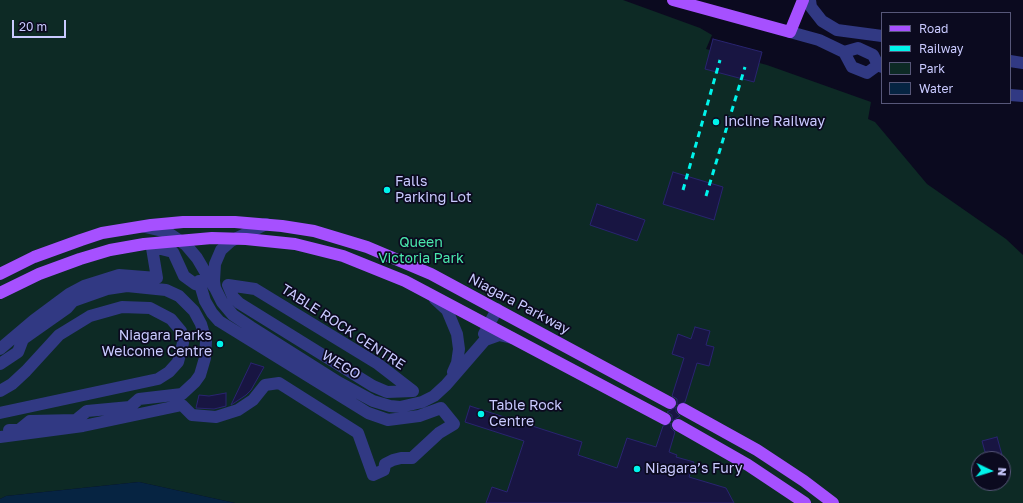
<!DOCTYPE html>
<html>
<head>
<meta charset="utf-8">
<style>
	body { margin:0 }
	#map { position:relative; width:1023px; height:503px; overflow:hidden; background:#0b0a1f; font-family:"Golos Text",sans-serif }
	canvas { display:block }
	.legend { position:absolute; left:881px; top:12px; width:130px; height:92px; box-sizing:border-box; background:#0b0a1f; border:1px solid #575779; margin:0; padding:5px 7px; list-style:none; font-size:12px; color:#c9caff }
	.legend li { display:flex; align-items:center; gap:8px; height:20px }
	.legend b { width:20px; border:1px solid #575779 }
	.north { position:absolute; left:971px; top:451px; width:40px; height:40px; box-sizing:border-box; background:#0b0a1f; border:1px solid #575779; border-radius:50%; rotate:94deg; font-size:11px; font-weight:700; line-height:16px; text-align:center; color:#c9caff }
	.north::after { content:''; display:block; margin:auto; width:14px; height:18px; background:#00f4eb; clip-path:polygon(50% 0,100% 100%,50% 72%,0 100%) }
	.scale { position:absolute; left:12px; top:20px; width:54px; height:18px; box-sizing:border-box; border:2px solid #c9caff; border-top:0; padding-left:5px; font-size:12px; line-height:14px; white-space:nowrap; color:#c9caff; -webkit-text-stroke:3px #0b0a1f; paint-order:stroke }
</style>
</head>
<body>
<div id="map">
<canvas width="1023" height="503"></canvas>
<ul class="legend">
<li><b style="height:5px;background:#a650ff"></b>Road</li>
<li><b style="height:5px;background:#00f4eb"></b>Railway</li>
<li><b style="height:11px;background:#0d2a25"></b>Park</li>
<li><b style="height:11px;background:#062442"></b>Water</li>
</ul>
<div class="north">N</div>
<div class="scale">20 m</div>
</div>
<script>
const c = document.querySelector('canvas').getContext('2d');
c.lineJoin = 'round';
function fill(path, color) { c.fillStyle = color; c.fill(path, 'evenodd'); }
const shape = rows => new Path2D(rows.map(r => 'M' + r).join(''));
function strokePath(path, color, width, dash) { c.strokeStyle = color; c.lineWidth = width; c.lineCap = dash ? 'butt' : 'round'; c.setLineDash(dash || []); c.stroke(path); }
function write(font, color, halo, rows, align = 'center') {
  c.font = font + ' "Golos Text",sans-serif'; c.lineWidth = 3.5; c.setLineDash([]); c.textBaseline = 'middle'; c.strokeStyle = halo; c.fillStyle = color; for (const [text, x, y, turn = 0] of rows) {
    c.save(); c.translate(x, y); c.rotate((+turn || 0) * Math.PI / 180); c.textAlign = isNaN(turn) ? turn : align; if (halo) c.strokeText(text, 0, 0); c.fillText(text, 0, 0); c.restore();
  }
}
fill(shape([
	[0,0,623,0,700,28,712,35,706,49,767,65,871,102,868,119,875,122,927,184,1006,239,1023,255,1023,503,235,503,139,482,6,496,0,499],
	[979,459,1003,459,1003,483,979,483]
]), '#0d2a25');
fill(shape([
	[139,482,235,503,0,503,0,499,6,496]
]), '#062442');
const building = shape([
	[713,39,762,52,754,82,705,69,713,39],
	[673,172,723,187,714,220,663,204,673,172],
	[597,204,645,220,637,241,590,225,597,204],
	[695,327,710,331,706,345,714,347,709,366,697,363,685,402,677,405,677,399,672,396,684,358,672,354,678,334,691,339,695,327],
	[251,363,264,367,251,390,246,395,231,405,251,363],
	[226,393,226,406,214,409,196,408,199,395,209,396,226,393],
	[470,406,582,442,578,455,617,468,627,438,656,447,663,426,671,423,671,428,675,432,669,452,677,455,676,457,694,462,689,477,726,488,734,503,486,503,492,487,507,492,524,441,465,422,470,406],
	[676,407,676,412,680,416,672,421,672,415,667,412,676,407],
	[997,437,1002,455,987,459,982,441,997,437]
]);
fill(building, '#181542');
strokePath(building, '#292470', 1);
strokePath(shape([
	[810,0,811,7,822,21,837,30,882,36],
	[790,32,819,40,844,52,852,67,867,73,878,65],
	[844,52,858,48,873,55,878,65,882,67],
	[1010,61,1023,63],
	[1010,95,1023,96],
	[266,224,231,241,221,250,215,264,214,281,215,288,222,302,233,315,251,327,338,382,373,401,390,406,400,407,422,402,434,396,446,385,485,340,499,335,512,338],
	[145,227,167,232,186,245,197,258,214,287],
	[228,285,255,289,378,364,413,391,387,392,373,386,239,303,233,297,228,285],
	[435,299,447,310,457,334,459,349,457,363,453,372],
	[484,334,497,309],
	[0,349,34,320,69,294,84,286,119,275,157,278,152,248,161,249,173,252,184,276,195,284,199,281,205,301,212,313,219,321,368,413,388,420,419,416,441,408,454,424,439,433,412,458,401,458,393,460,385,464,384,470,373,475,358,433,279,383,265,385,253,400,238,410,216,417,192,415,182,405,83,426,0,437],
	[0,364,18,352,23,339,67,308,73,301,107,289,127,286,166,290,179,296,194,311,201,324,206,341,205,358,200,375,195,382,182,394,139,399,130,407,87,411,76,420,30,421,19,430,9,430],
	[0,391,12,384,26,371,59,335,90,316,122,307,150,308,171,319,181,331,183,343,178,362,169,372,158,379,0,413]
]), '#313983', 12);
strokePath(shape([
	[673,0,790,32,803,0],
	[0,274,34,257,81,240,102,233,151,225,183,222,235,222,282,226,314,231,367,247,431,274,670,403],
	[0,293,39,274,80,259,110,250,144,244,212,238,246,239,295,244,343,256,405,281,665,419],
	[683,409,757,450,804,481,833,503],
	[678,425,748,465,805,503]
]), '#a650ff', 12);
strokePath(shape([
	[683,190,720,60],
	[706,196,745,67]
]), '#00f4eb', 3, [6, 5]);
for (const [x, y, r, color] of [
	[716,122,4,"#00f4eb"],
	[387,190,4,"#00f4eb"],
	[220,344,4,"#00f4eb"],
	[481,414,4,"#00f4eb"],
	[637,469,4,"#00f4eb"]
]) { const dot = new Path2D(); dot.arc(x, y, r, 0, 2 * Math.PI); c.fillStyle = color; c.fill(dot); strokePath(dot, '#0b0a1f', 1.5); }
write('14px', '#c9caff', '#0b0a1f', [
	["Incline Railway",724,122],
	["Falls",395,182],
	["Parking Lot",395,198],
	["Niagara Parks",212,336,"right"],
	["Welcome Centre",212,352,"right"],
	["Table Rock",489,406],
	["Centre",489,422],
	["Niagara’s Fury",645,469]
], 'left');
write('14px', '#4ae9ac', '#0b0a1f', [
	["Queen",421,243],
	["Victoria Park",421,259]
]);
write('14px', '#c9caff', '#0b0a1f', [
	["Niagara Parkway",519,304,28],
	["TABLE ROCK CENTRE",343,327,33],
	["WEGO",341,365,31]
]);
</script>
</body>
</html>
